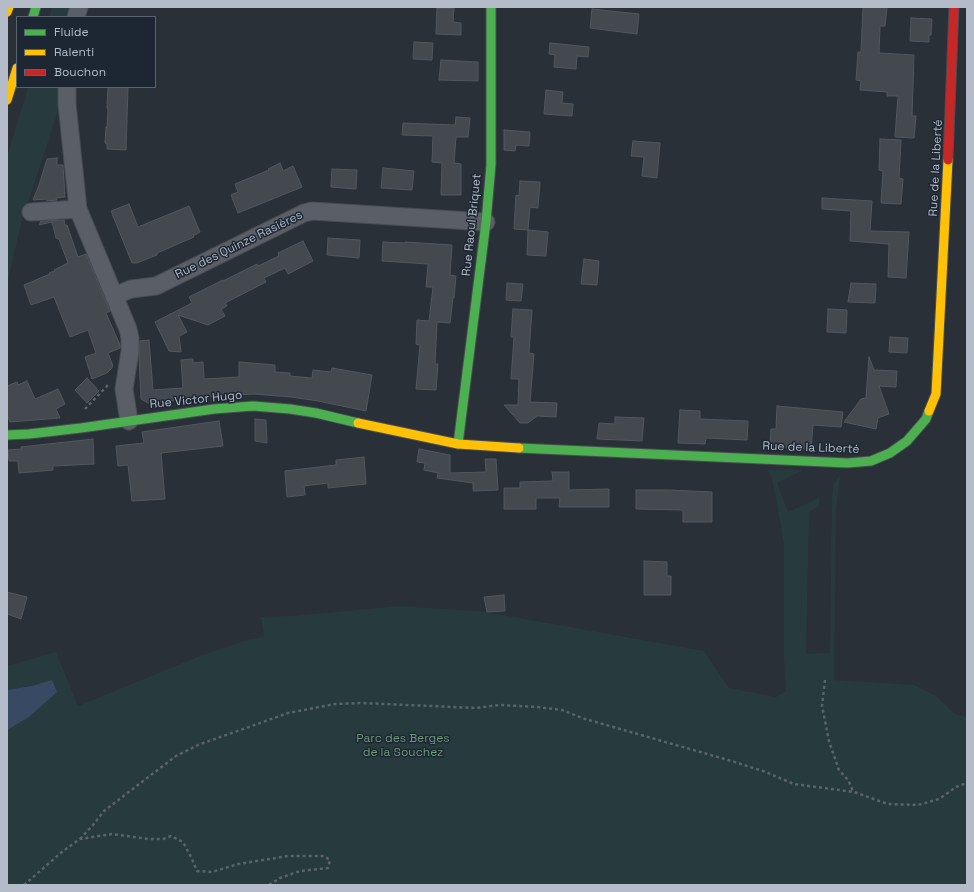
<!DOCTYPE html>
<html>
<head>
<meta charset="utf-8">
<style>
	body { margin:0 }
	#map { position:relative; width:974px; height:892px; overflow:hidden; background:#2a3038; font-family:"Space Grotesk",sans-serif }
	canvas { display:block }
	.frame { position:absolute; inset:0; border:8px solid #b4bcc9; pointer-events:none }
	.legend { position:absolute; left:16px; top:16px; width:140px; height:72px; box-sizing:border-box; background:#1d2633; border:1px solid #59626f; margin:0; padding:5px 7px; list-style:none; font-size:12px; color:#b4bcc9 }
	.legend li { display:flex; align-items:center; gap:8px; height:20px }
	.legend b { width:20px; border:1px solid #59626f }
</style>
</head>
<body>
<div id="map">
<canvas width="974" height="892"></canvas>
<div class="frame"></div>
<ul class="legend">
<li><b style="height:5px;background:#4caf50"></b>Fluide</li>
<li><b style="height:5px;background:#ffc107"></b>Ralenti</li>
<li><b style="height:5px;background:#c62828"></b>Bouchon</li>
</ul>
</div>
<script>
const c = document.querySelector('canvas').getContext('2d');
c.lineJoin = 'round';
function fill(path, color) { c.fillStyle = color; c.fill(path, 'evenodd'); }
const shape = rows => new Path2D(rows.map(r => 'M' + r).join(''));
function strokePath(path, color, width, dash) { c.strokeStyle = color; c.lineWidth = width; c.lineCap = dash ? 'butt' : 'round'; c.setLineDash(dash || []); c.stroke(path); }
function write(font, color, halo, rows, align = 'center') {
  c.font = font + ' "Space Grotesk",sans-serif'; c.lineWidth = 3; c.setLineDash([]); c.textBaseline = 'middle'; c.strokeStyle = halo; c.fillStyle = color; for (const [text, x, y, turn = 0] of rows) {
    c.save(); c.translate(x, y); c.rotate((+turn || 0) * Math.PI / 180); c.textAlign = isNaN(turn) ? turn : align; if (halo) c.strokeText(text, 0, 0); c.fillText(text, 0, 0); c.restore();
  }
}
fill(shape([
	[52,7,73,7,71,17,49,17],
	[28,87,60,87,59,108,21,224,7,284,7,157],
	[768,470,803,470,777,483,788,512,819,498,819,506,809,512,806,654,830,653,832,496,834,483,840,475,836,509,834,680,914,685,936,696,955,714,967,717,967,885,7,885,7,666,56,652,78,706,200,656,247,640,264,637,261,617,293,616,400,606,486,612,704,651,729,688,776,697,786,691,784,659,784,543,773,482]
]), '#273a3e');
fill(shape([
	[52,680,57,692,29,717,7,730,7,690,32,686]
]), '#384963');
const building = shape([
	[863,7,887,7,885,26,880,26,879,53,914,55,912,116,916,116,914,138,895,137,898,96,887,96,887,92,860,90,861,81,856,80,858,52,861,52,863,7],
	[437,8,454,8,453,22,461,23,461,35,436,34,437,8],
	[592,9,639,14,637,34,590,28,592,9],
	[911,18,932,19,931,35,929,35,929,42,910,41,911,18],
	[414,42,433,43,432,60,413,59,414,42],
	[550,43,589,47,588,57,577,56,576,69,554,67,555,55,549,54,550,43],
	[441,60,478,62,478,81,439,80,441,60],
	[108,87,128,87,126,150,107,149,107,144,105,143,106,127,107,127,108,109,107,108,108,87],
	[546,90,563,92,562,103,573,104,572,116,544,114,546,90],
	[456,117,470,118,468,137,456,137,454,163,461,164,461,195,441,195,442,163,432,162,433,136,402,135,403,123,455,125,456,117],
	[504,130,530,132,529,146,516,145,515,151,504,150,504,130],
	[880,139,901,140,899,178,903,179,901,204,881,203,883,171,879,170,880,139],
	[633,141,660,143,657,178,642,176,644,157,631,156,633,141],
	[57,158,57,165,63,165,65,197,56,198,57,200,47,201,46,199,33,200,39,185,47,159,57,158],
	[280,163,283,171,293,166,302,187,238,213,231,195,238,192,235,184,269,170,268,169,280,163],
	[383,168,414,171,412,190,381,188,383,168],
	[332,169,357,170,356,189,331,187,332,169],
	[520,181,540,182,538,208,530,207,528,230,514,229,516,195,519,196,520,181],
	[822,198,872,201,870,231,909,232,906,278,888,277,889,244,850,241,851,211,822,209,822,198],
	[129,204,138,227,189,206,200,232,193,236,194,237,157,253,157,255,137,263,132,263,111,211,129,204],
	[64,220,65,225,67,225,78,257,86,254,110,311,106,313,120,345,120,348,108,353,113,366,111,369,107,373,92,379,85,357,96,353,88,330,70,337,54,297,31,305,24,285,50,274,49,273,55,271,54,270,68,263,59,239,56,238,52,222,39,225,41,221,64,220],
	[528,230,548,232,546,256,527,255,528,230],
	[328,238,360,240,359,258,327,255,328,238],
	[303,241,313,261,288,274,285,268,264,278,266,282,225,303,227,306,221,309,225,316,208,325,178,315,187,332,179,336,181,352,169,351,155,322,192,303,189,297,223,280,223,281,257,264,258,266,279,256,278,253,303,241],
	[383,242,405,243,405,242,452,245,450,275,456,276,454,298,453,297,450,323,437,322,435,364,438,364,436,390,416,389,420,345,416,344,417,320,429,321,433,287,426,287,428,264,382,261,383,242],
	[584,259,599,261,597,285,581,284,584,259],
	[507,283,523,284,521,301,506,300,507,283],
	[851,283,876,284,875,303,848,302,851,283],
	[513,309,532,310,529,353,534,354,530,402,557,403,556,417,537,416,528,423,520,423,504,405,518,405,519,379,511,379,514,337,511,337,513,309],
	[828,309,847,310,846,333,827,332,828,309],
	[890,337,908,338,907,353,889,352,890,337],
	[149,340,153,390,183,388,181,360,193,359,193,363,203,362,204,379,239,377,239,362,275,365,275,372,290,373,290,376,312,378,313,370,331,372,332,368,372,375,366,411,318,401,291,397,254,394,234,395,218,393,218,396,148,403,141,399,139,357,140,341,149,340],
	[869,357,874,370,897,371,896,387,879,386,889,414,878,418,876,429,844,422,861,399,866,398,869,357],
	[87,378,99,391,87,403,75,390,87,378],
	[27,381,35,399,58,389,65,404,56,409,60,418,10,422,7,415,7,386,17,382,18,385,27,381],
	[777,406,843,412,841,427,813,425,811,449,770,447,771,429,776,429,777,406],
	[680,410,700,411,700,419,748,421,747,440,706,438,705,444,678,443,680,410],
	[615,417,644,418,642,441,597,439,599,423,615,424,615,417],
	[255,419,266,420,267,443,255,441,255,419],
	[219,421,223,446,161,453,165,499,132,501,128,465,118,466,116,446,144,443,142,432,219,421],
	[93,439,94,464,53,466,53,470,19,473,18,461,9,461,8,450,22,449,21,447,93,439],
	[419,449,450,455,450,473,486,472,485,459,496,459,498,490,473,491,473,483,437,478,438,473,424,470,425,463,417,462,419,449],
	[364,457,366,484,328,488,328,483,304,486,305,495,287,497,285,471,336,465,336,460,364,457],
	[552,472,569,472,569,490,609,489,609,507,559,507,560,498,536,498,536,509,504,509,504,488,520,488,520,482,553,481,552,472],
	[636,490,669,490,712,492,712,522,683,522,683,510,636,509,636,490],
	[644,561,667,562,667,576,671,576,671,595,644,595,644,561],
	[7,592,27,597,21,619,7,614,7,592],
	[504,595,505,611,487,612,484,597,504,595]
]);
fill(building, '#444950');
strokePath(building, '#52575f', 1);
const street = shape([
	[76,17,79,7],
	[67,87,67,104,78,209,128,329,130,338,130,351,124,389,129,421],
	[31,212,78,209],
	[114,296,131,289,156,286,304,213,312,211,486,222]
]);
const fast = shape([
	[33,17,36,7],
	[7,435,29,434,81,428,214,409,253,406,290,409,316,413,358,423],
	[458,444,486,222,491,165,491,7],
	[519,448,848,463,871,461,890,453,907,441,926,419,929,411]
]);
const slow = shape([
	[7,12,9,7],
	[7,100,17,68],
	[929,411,936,394,948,160],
	[358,423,458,444,519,448]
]);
const jam = shape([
	[948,160,954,7]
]);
strokePath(street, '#484c53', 19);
strokePath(fast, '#484c53', 11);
strokePath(slow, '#484c53', 11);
strokePath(jam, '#484c53', 11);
strokePath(shape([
	[85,409,108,385],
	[825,680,822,706,829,741,839,770,848,780,853,791],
	[80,839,93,825,104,811,176,756,198,745,288,713,335,704,362,703,476,708,500,705,538,707,562,710,582,718,728,760,763,771,794,784,854,792,888,804,918,805,939,799,956,787,967,783],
	[24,885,63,851,80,839,112,834,148,839,163,839,171,836,183,842,191,857,197,871,212,872,238,864,288,856,324,856,330,860,328,868,300,871,280,878,269,885]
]), '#5d636a', 2.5, [3, 3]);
strokePath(street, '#5a5e66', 17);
strokePath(fast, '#4caf50', 9);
strokePath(slow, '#ffc107', 9);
strokePath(jam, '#c62828', 9);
write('12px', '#b4bcc9', '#1d2633', [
	["Rue de la Liberté",936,168,-87],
	["Rue Raoul Briquet",472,225,-84],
	["Rue des Quinze Rasières",239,245,-26],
	["Rue Victor Hugo",196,400,-6],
	["Rue de la Liberté",811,448,2]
]);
write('12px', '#6b9a76', '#1d2633', [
	["Parc des Berges",403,739],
	["de la Souchez",403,753]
]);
</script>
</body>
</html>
